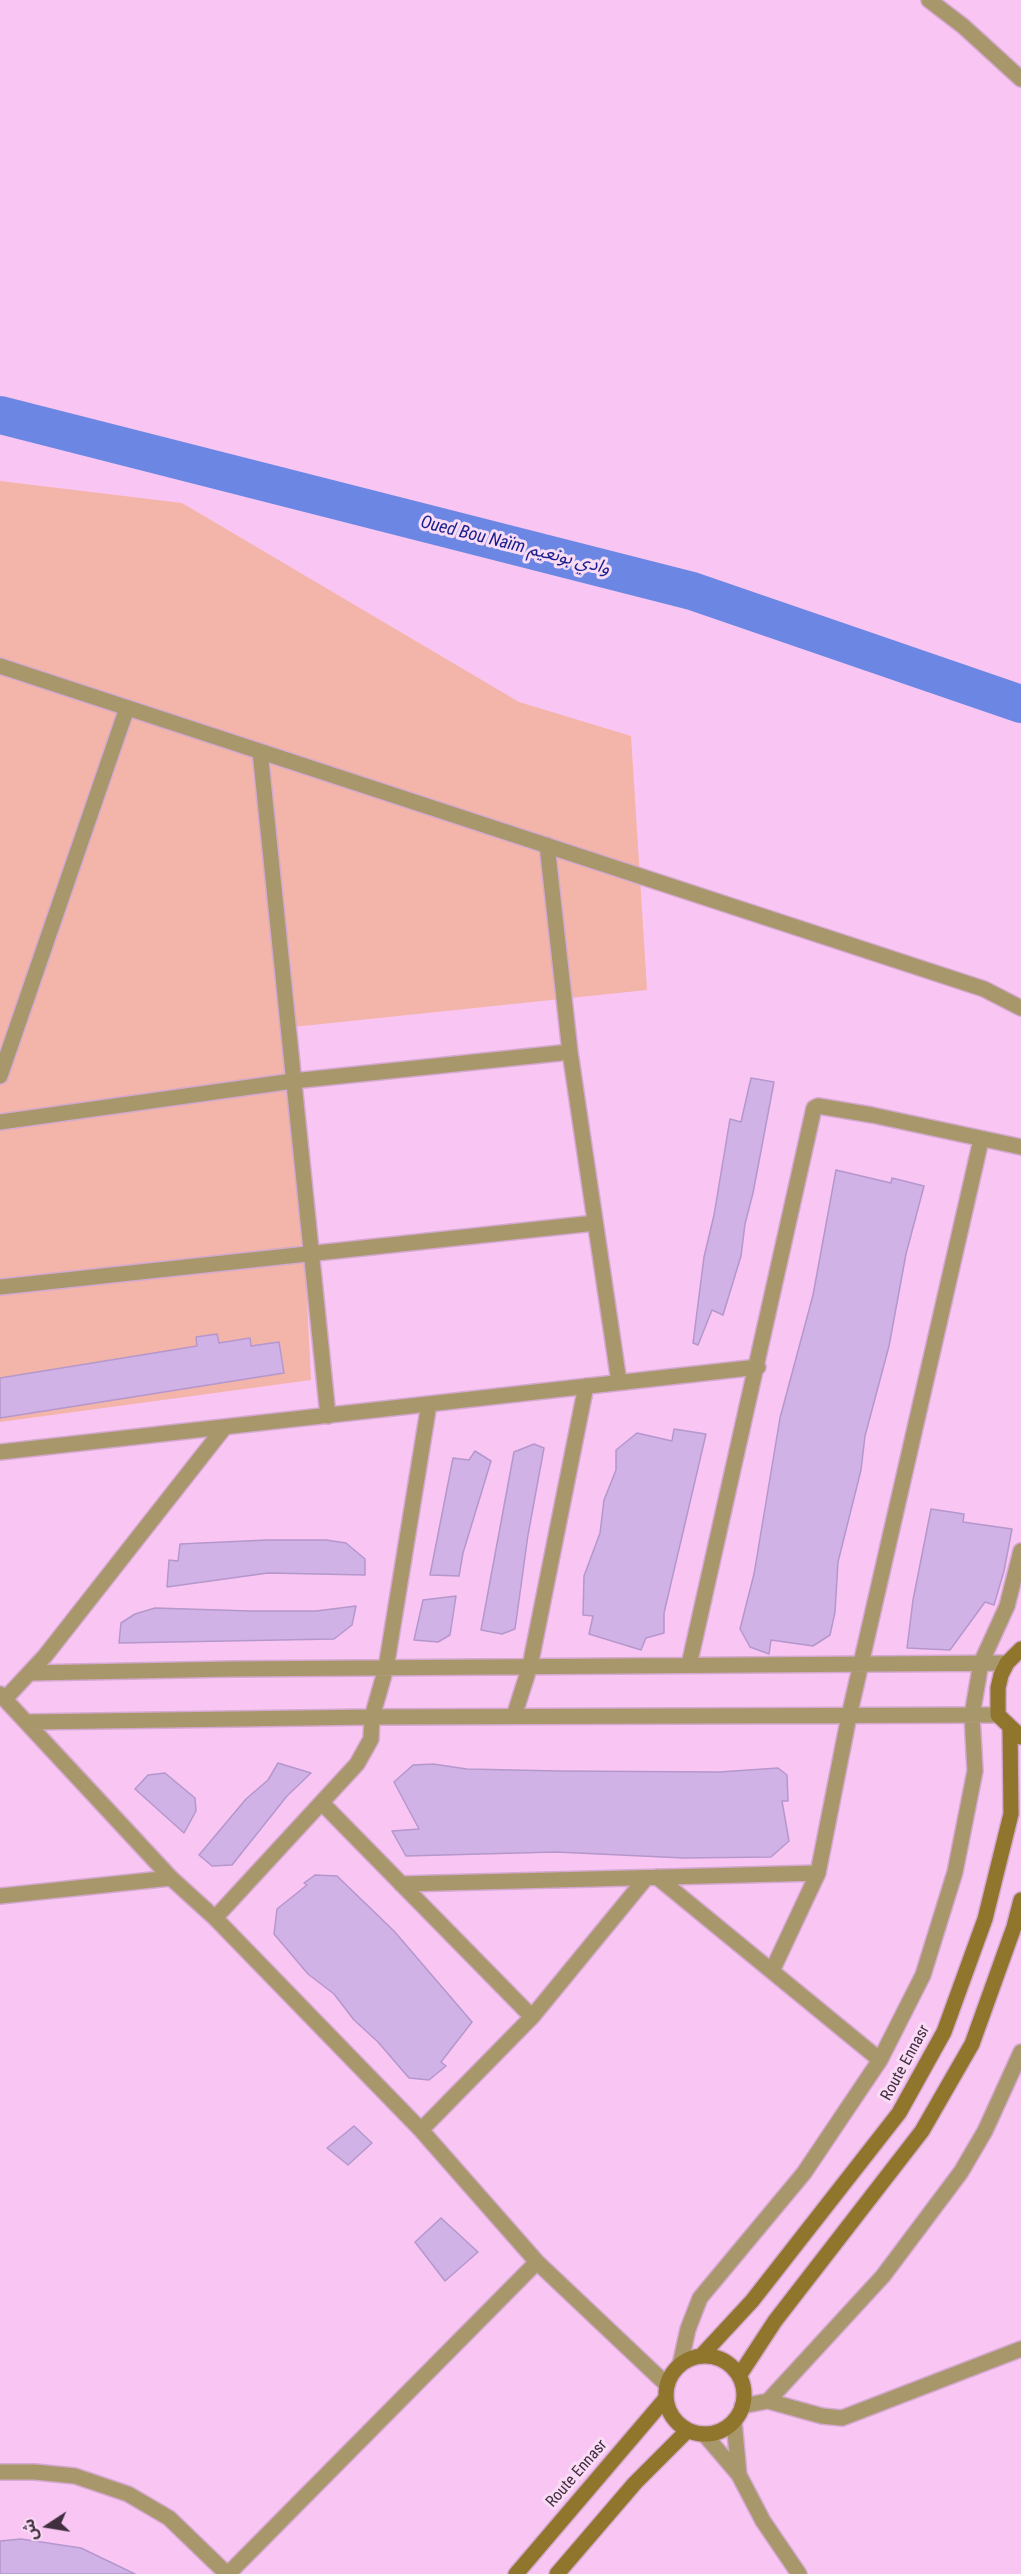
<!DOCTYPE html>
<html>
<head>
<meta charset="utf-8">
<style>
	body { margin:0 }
	#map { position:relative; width:1021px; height:2574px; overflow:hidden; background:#f9c6f3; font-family:"Roboto Condensed","Noto Sans Arabic",sans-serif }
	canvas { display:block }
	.north { position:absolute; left:18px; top:2496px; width:60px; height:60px; -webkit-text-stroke:4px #fadbf6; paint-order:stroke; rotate:258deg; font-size:16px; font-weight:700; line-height:24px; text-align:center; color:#412e3f }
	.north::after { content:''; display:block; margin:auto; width:21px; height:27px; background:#412e3f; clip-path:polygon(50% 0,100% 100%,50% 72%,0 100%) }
</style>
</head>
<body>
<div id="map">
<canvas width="1021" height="2574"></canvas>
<div class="north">ش</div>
</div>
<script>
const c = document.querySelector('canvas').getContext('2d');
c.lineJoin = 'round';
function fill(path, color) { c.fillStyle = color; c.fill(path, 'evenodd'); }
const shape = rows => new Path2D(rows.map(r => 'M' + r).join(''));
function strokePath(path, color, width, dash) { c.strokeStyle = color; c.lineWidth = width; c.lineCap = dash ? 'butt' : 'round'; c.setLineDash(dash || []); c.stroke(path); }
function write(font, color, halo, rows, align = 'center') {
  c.font = font + ' "Roboto Condensed","Noto Sans Arabic",sans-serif'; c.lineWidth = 6; c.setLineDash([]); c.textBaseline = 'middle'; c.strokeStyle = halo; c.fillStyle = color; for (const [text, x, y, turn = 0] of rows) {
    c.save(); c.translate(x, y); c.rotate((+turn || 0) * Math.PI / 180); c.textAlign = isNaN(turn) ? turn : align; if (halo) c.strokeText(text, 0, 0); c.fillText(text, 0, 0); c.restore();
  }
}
fill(shape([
	[0,481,182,503,519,702,631,736,647,990,293,1027,311,1380,0,1422]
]), '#f3b4a9');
strokePath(shape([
	[0,415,692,591,1021,704]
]), '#6c87e3', 38);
const building = shape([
	[751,1078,774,1082,753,1193,745,1224,741,1256,723,1315,712,1310,698,1345,693,1343,704,1257,714,1215,730,1119,741,1122,751,1078],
	[836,1170,891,1183,892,1178,924,1186,906,1254,889,1346,865,1436,861,1470,838,1562,835,1612,830,1635,813,1646,771,1640,769,1654,750,1647,740,1629,754,1574,780,1418,813,1295,836,1170],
	[217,1334,219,1343,250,1338,251,1346,279,1342,284,1373,0,1418,0,1378,197,1346,196,1337,217,1334],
	[674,1429,706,1434,664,1613,664,1633,646,1638,641,1650,589,1634,593,1616,583,1615,584,1576,600,1533,604,1500,616,1470,616,1450,637,1433,672,1441,674,1429],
	[534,1444,544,1448,528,1535,515,1629,502,1634,481,1630,514,1452,534,1444],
	[475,1451,491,1461,463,1553,459,1576,430,1575,453,1458,469,1460,475,1451],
	[931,1509,964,1514,963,1522,1012,1529,1004,1571,994,1605,985,1602,950,1650,907,1648,913,1600,931,1509],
	[267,1540,326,1540,346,1543,365,1559,365,1575,268,1573,167,1587,169,1560,178,1561,180,1544,267,1540],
	[456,1596,450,1635,438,1642,414,1640,423,1600,456,1596],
	[356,1606,352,1625,334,1639,119,1643,121,1623,135,1614,155,1608,251,1611,316,1611,356,1606],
	[278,1763,311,1773,287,1796,232,1865,212,1866,199,1855,246,1799,268,1780,278,1763],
	[433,1764,467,1769,559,1771,719,1772,778,1768,787,1775,788,1801,782,1801,789,1841,771,1857,684,1858,556,1852,406,1856,392,1831,419,1829,394,1782,413,1765,433,1764],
	[165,1773,195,1798,196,1811,184,1833,135,1789,148,1775,165,1773],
	[315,1875,337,1876,394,1931,472,2022,441,2062,446,2066,429,2080,409,2078,378,2042,354,2020,334,1994,308,1974,274,1934,277,1909,307,1885,304,1883,315,1875],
	[354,2126,372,2143,348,2165,327,2148,354,2126],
	[441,2218,478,2252,445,2281,415,2242,441,2218],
	[21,2539,81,2548,135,2574,0,2574,0,2541,21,2539]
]);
fill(building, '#d0b2e7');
strokePath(building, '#b597cc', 1.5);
const minor = shape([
	[929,0,963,26,1021,79],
	[0,666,984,989,1021,1008],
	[260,751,328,1416],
	[547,845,570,1052,619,1382],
	[0,1076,127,708],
	[0,1122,293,1081,570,1052],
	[0,1287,595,1223],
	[0,1452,758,1367],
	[689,1665,814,1108,818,1106,872,1115,1021,1147],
	[31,1673,232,1669,1007,1663],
	[0,1694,171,1878,215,1918,421,2130,537,2262,667,2385],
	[5,1699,45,1656,224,1428],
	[514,1716,530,1666,586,1386],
	[28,1722,372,1717,998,1715],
	[322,1803,532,2017],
	[657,1877,880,2060],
	[401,1884,818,1873],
	[0,1896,171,1878],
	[215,1918,357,1764,371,1739,372,1717,386,1668,429,1404],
	[772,1971,818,1873,849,1716,981,1140],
	[421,2130,532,2017,646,1878],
	[680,2365,688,2329,700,2298,804,2173,880,2060,923,1975,955,1872,975,1771,972,1715,981,1663,1007,1606,1021,1551],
	[768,2401,822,2416,842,2418,1021,2349],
	[742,2406,768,2401,883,2276,961,2172,985,2131,1021,2052],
	[0,2472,35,2472,75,2476,128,2494,169,2518,227,2574],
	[228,2574,537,2262]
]);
const tertiary = shape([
	[734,2421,739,2475],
	[704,2434,739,2475,763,2521,799,2574]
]);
const secondary = shape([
	[1021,1649,1007,1663,1001,1675,998,1688,998,1715,1021,1737],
	[701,2356,752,2301,899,2113,944,2032,985,1919,1011,1814,1010,1727],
	'666 2395a39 39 0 1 1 78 0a39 39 0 1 1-78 0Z',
	[739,2376,775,2321,922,2131,972,2044,1014,1927,1021,1900],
	[516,2574,666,2398],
	[557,2574,635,2483,688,2430]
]);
strokePath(minor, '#d4a8cf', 18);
strokePath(tertiary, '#d4a8cf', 18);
strokePath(secondary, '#d4a8cf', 18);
strokePath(minor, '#a7976b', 15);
strokePath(tertiary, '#a7976b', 15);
strokePath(secondary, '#8f762c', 15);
write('16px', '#412e3f', '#fadbf6', [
	["Route Ennasr",906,2063,-61],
	["Route Ennasr",577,2474,-49]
]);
write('italic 18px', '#1a208b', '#fadbf6', [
	["Oued Bou Naïm وادي بونعيم",515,546,14]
]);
</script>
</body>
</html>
